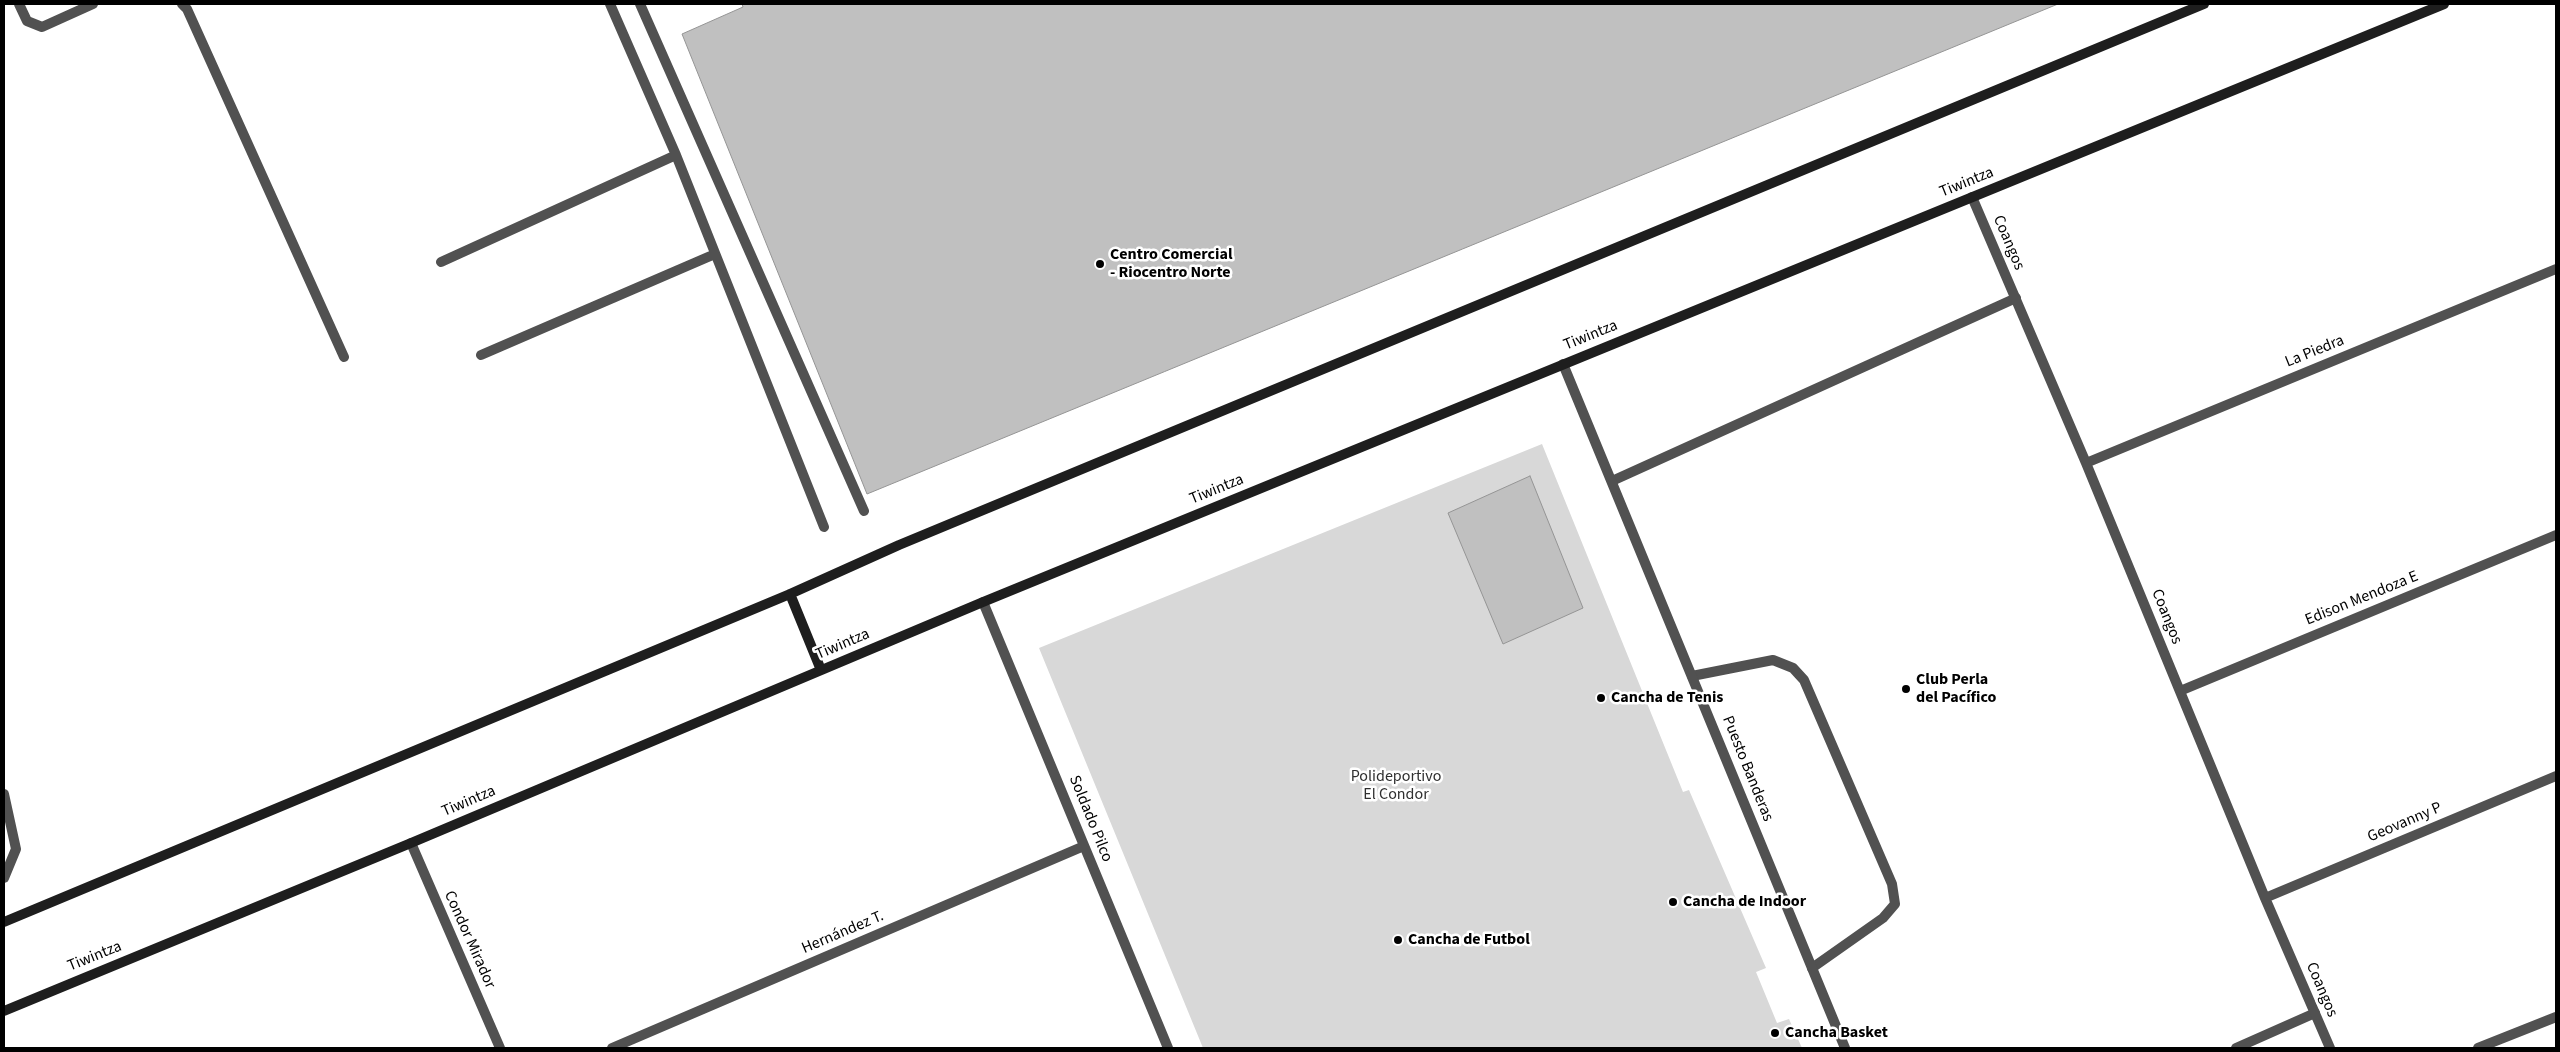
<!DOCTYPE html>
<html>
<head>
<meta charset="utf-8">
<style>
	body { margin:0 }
	#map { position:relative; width:2560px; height:1052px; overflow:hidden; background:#fff; font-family:"Source Sans 3",sans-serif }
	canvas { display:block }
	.frame { position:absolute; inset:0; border:5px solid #000; pointer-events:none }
</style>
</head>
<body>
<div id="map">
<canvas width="2560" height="1052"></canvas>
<div class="frame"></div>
</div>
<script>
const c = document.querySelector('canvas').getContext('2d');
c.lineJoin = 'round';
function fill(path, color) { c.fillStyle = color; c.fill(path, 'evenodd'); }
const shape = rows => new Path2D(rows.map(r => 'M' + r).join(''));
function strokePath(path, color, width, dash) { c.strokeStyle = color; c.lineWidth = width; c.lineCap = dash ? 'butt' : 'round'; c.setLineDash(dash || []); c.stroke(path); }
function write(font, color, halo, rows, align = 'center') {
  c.font = font + ' "Source Sans 3",sans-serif'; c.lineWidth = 5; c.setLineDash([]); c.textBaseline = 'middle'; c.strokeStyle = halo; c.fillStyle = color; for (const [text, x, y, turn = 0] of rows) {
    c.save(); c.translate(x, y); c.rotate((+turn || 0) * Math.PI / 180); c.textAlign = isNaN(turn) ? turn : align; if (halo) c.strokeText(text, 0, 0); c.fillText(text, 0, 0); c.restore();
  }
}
fill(shape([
	[1542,444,1683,792,1689,790,1766,968,1756,972,1777,1023,1789,1019,1802,1048,1203,1048,1039,648]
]), '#d8d8d8');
const building = shape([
	[742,4,2058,4,867,494,682,34,743,7,742,4],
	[1530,476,1583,608,1503,644,1448,513,1530,476]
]);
fill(building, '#c0c0c0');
strokePath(building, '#959595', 1);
strokePath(shape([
	[19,4,27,21,42,27,93,4],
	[182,4,187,9,344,357],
	[610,4,676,155,824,527],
	[640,4,864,511],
	[441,262,676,155],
	[481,355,715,254],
	[1612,481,2016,298],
	[1692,676,1773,660,1793,668,1804,680,1892,884,1895,904,1883,918,1812,968],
	[4,794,16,849,4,878],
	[2236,1048,2315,1013]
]), '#515151', 10);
strokePath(shape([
	[1972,197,2086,463,2265,898,2330,1048],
	[1563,364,1845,1048],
	[2086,463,2556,269],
	[983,602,1168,1048],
	[2180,691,2556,535],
	[411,843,500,1048],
	[2265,898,2556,776],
	[612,1048,1084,846],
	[2478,1048,2556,1017]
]), '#515151', 10);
strokePath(shape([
	[790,594,821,670],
	[4,922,790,594,899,545,2204,4],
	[4,1011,411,843,983,602,2444,4]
]), '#1e1e1e', 10);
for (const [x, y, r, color] of [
	[1100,264,5,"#000"],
	[1906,689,5,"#000"],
	[1601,698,5,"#000"],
	[1673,902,5,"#000"],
	[1398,940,5,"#000"],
	[1775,1033,5,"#000"]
]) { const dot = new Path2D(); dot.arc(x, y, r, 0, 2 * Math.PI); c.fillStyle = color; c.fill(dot); strokePath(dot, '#fff', 2); }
write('16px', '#000', '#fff', [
	["Tiwintza",1967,183,-22],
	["Coangos",2008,243,67],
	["Tiwintza",1591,336,-22],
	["La Piedra",2315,352,-22],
	["Tiwintza",1217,490,-22],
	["Edison Mendoza E",2362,599,-22],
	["Coangos",2166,617,68],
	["Tiwintza",843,645,-23],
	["Puesto Banderas",1747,769,68],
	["Tiwintza",469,802,-23],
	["Soldado Pilco",1090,819,68],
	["Geovanny P",2405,823,-23],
	["Hernández T.",843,933,-23],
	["Condor Mirador",469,940,66],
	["Tiwintza",95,957,-22],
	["Coangos",2321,990,67]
]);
write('bold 16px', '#000', '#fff', [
	["Centro Comercial",1110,255],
	["- Riocentro Norte",1110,273],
	["Club Perla",1916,680],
	["del Pacífico",1916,698],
	["Cancha de Tenis",1611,698],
	["Cancha de Indoor",1683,902],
	["Cancha de Futbol",1408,940],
	["Cancha Basket",1785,1033]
], 'left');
write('16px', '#2f2f2f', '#fff', [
	["Polideportivo",1396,777],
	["El Condor",1396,795]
]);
</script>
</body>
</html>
